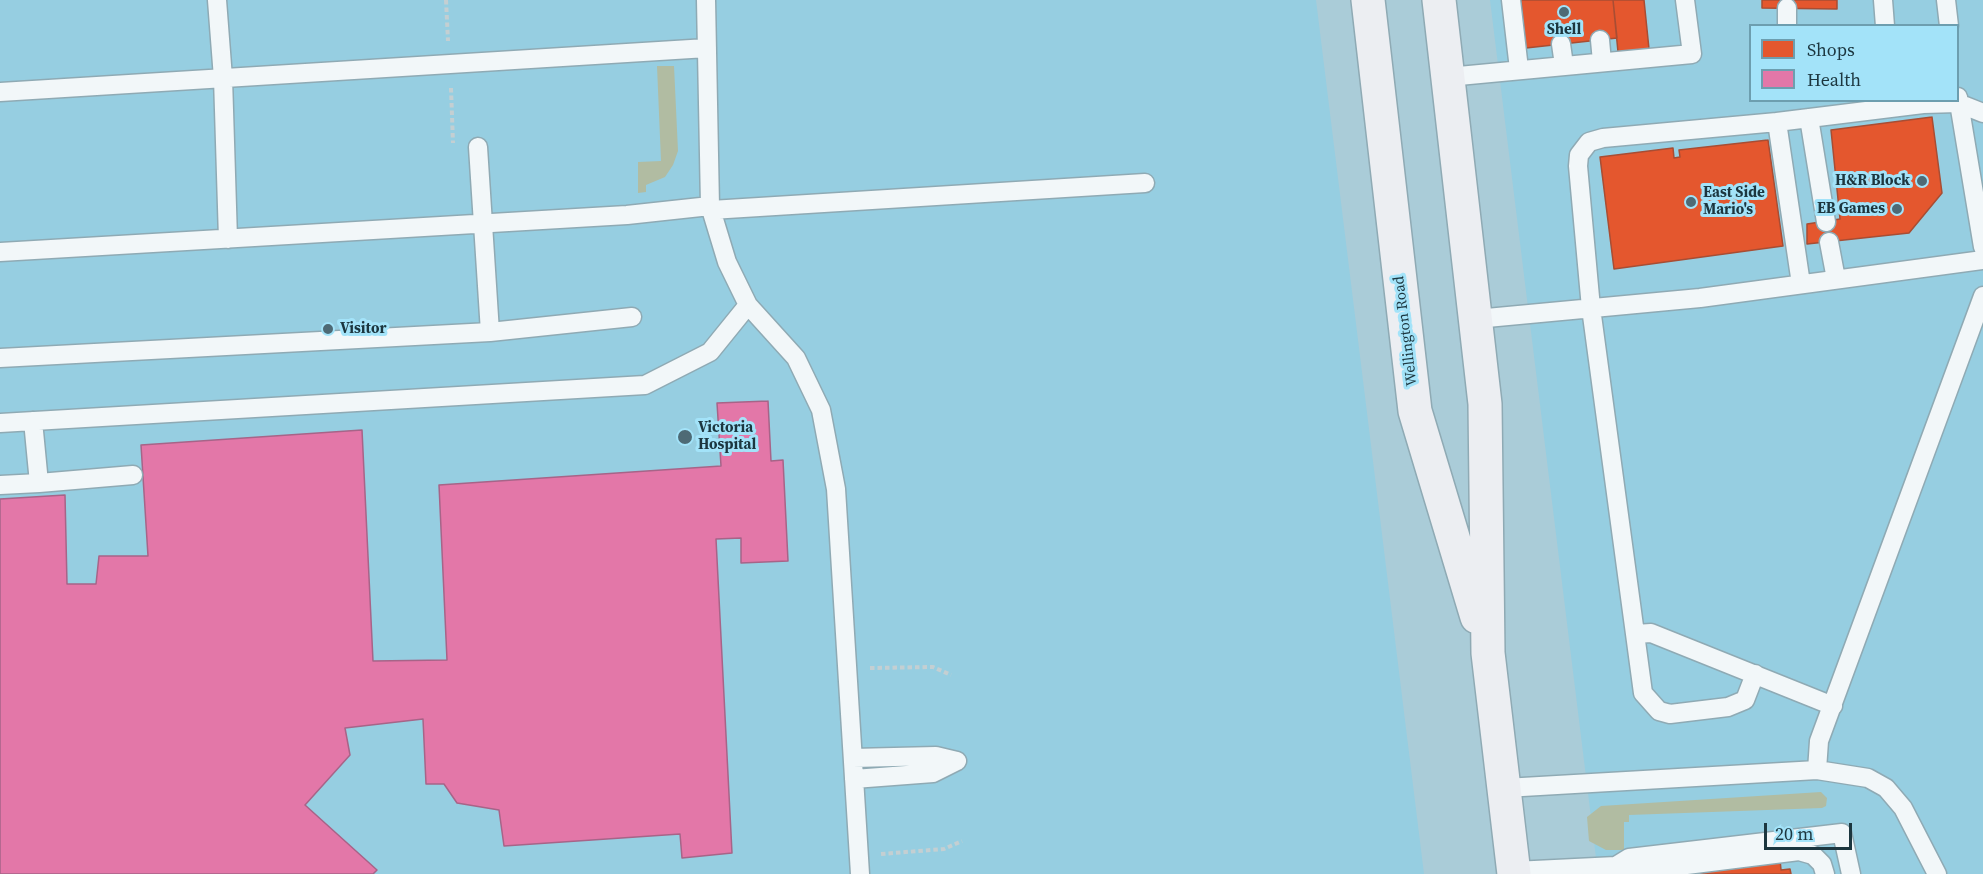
<!DOCTYPE html>
<html>
<head>
<meta charset="utf-8">
<style>
	body { margin:0 }
	#map { position:relative; width:1983px; height:874px; overflow:hidden; background:#aaccd8; font-family:"Source Serif 4",serif }
	canvas { display:block }
	.legend { position:absolute; left:1749px; top:24px; width:210px; height:78px; box-sizing:border-box; background:#a3e3f9; border:2px solid #6d9eaf; margin:0; padding:8px 10px; list-style:none; font-size:18px; color:#1c363f }
	.legend li { display:flex; align-items:center; gap:12px; height:30px }
	.legend b { width:30px; border:2px solid #6d9eaf }
	.scale { position:absolute; left:1764px; top:823px; width:88px; height:27px; box-sizing:border-box; border:3px solid #1c363f; border-top:0; padding-left:8px; font-size:18px; line-height:21px; white-space:nowrap; color:#1c363f; -webkit-text-stroke:4px #a3e3f9; paint-order:stroke }
</style>
</head>
<body>
<div id="map">
<canvas width="1983" height="874"></canvas>
<ul class="legend">
<li><b style="height:16px;background:#e4572e"></b>Shops</li>
<li><b style="height:16px;background:#e377a8"></b>Health</li>
</ul>
<div class="scale">20 m</div>
</div>
<script>
const c = document.querySelector('canvas').getContext('2d');
c.lineJoin = 'round';
function fill(path, color) { c.fillStyle = color; c.fill(path, 'evenodd'); }
const shape = rows => new Path2D(rows.map(r => 'M' + r).join(''));
function strokePath(path, color, width, dash) { c.strokeStyle = color; c.lineWidth = width; c.lineCap = dash ? 'butt' : 'round'; c.setLineDash(dash || []); c.stroke(path); }
function write(font, color, halo, rows, align = 'center') {
  c.font = font + ' "Source Serif 4",serif'; c.lineWidth = 6; c.setLineDash([]); c.textBaseline = 'middle'; c.strokeStyle = halo; c.fillStyle = color; for (const [text, x, y, turn = 0] of rows) {
    c.save(); c.translate(x, y); c.rotate((+turn || 0) * Math.PI / 180); c.textAlign = isNaN(turn) ? turn : align; if (halo) c.strokeText(text, 0, 0); c.fillText(text, 0, 0); c.restore();
  }
}
fill(shape([
	[0,0,1316,0,1424,874,0,874],
	[1490,0,1983,0,1983,874,1598,874],
	[1750,26,1958,26,1958,100,1750,100]
]), '#96cee1');
fill(shape([
	[657,66,674,66,678,151,673,165,665,177,646,185,646,192,638,193,638,162,661,161],
	[1821,792,1827,798,1826,806,1822,808,1629,815,1629,822,1624,822,1624,850,1606,850,1589,841,1587,817,1601,806]
]), '#b1bca2');
const shops = shape([
	[1521,0,1613,0,1617,38,1526,48,1521,0],
	[1613,0,1644,0,1649,49,1618,52,1613,0],
	[1762,0,1837,0,1837,9,1762,8,1762,0],
	[1932,117,1942,193,1909,233,1807,244,1807,224,1840,219,1831,130,1932,117],
	[1768,140,1783,246,1614,269,1600,157,1673,148,1674,158,1680,157,1679,150,1768,140],
	[1780,859,1781,870,1790,869,1791,874,1696,874,1703,873,1702,871,1768,864,1780,859]
]);
fill(shops, '#e4572e');
strokePath(shops, '#a84d33', 1.5);
const health = shape([
	[768,401,771,461,783,460,788,561,741,563,741,538,716,539,732,853,682,858,680,834,504,846,499,810,457,803,444,784,426,784,423,719,345,728,350,755,305,805,377,870,373,874,0,874,0,499,65,495,67,584,96,584,99,556,148,556,141,445,362,430,373,661,447,660,439,485,721,466,717,403,768,401]
]);
fill(health, '#e377a8');
strokePath(health, '#a76488', 1.5);
const service = shape([
	[217,0,223,78,228,239],
	[706,0,710,206,727,262,748,305,796,358,821,410,836,489,860,874],
	[1511,0,1519,69],
	[1883,0,1885,26],
	[1946,0,1949,26],
	[1787,8,1787,26],
	[1600,40,1602,62],
	[1561,44,1564,65],
	[1448,77,1692,54,1685,0],
	[0,92,707,48],
	[1958,97,1983,247],
	[1809,118,1826,222],
	[1777,122,1801,284],
	[478,147,490,332],
	[711,210,1145,183],
	[1829,242,1836,279],
	[0,252,627,215,710,206],
	[1476,319,1700,298,1983,260],
	[0,358,490,332,632,317],
	[0,423,645,385,710,352,748,305],
	[39,483,133,475],
	[0,485,39,483,33,421],
	[1636,634,1651,633,1833,706],
	[1755,674,1745,700,1728,707,1670,714,1659,711,1643,693,1591,308,1578,166,1579,155,1589,142,1603,138,1777,122,1923,104,1958,103,1983,113],
	[853,758,936,756,957,761],
	[1817,770,1868,778,1886,788,1903,808,1937,874],
	[854,779,933,773,957,761],
	[1505,788,1817,770,1819,741,1983,296],
	[1616,866,1629,858,1842,833,1851,874],
	[1514,871,1616,866,1631,872,1799,851,1813,855,1822,864,1825,874]
]);
const secondary = shape([
	[1368,0,1415,411,1477,617],
	[1439,0,1485,404,1488,653,1514,874]
]);
strokePath(service, '#8faab4', 21);
strokePath(secondary, '#8faab4', 36);
strokePath(shape([
	[446,0,448,41],
	[451,88,453,143],
	[870,668,933,667,951,675],
	[881,854,944,849,962,841]
]), '#c4cfd2', 4, [4.5, 3]);
strokePath(service, '#f2f7f9', 18);
strokePath(secondary, '#eceef2', 33);
for (const [x, y, r, color] of [
	[1564,12,6,"#4e6a75"],
	[1922,181,6,"#4e6a75"],
	[1691,202,6,"#4e6a75"],
	[1897,209,6,"#4e6a75"],
	[328,329,6,"#4e6a75"],
	[685,437,8,"#4e6a75"]
]) { const dot = new Path2D(); dot.arc(x, y, r, 0, 2 * Math.PI); c.fillStyle = color; c.fill(dot); strokePath(dot, '#a3e3f9', 2); }
write('bold 15px', '#1c363f', '#a3e3f9', [
	["Shell",1564,30,"center"],
	["H&R Block",1910,181,"right"],
	["East Side",1703,193],
	["Mario's",1703,210],
	["EB Games",1885,209,"right"],
	["Visitor",340,329],
	["Victoria",698,428],
	["Hospital",698,445]
], 'left');
write('15px', '#1c363f', '#a3e3f9', [
	["Wellington Road",1406,331,-97]
]);
</script>
</body>
</html>
